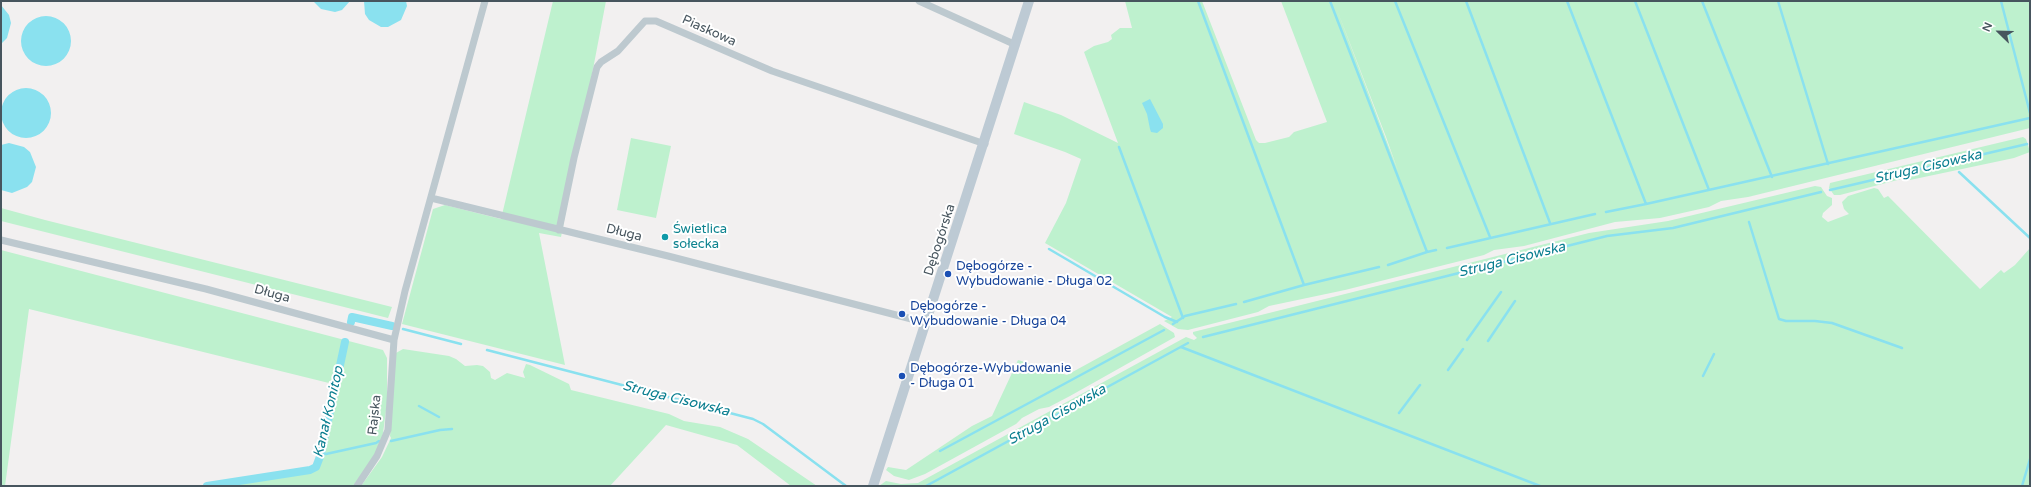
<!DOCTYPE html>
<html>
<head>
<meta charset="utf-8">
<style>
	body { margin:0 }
	#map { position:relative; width:2031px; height:487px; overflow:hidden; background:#f2f0f0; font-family:"Varela Round",sans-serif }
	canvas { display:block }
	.frame { position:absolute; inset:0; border:2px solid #47555e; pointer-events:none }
	.north { position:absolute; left:1979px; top:12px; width:40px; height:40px; -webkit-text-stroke:3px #fff; paint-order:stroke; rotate:293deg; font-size:11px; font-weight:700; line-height:16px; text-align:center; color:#47555e }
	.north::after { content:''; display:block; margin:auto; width:14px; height:18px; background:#47555e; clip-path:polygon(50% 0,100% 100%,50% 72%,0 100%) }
</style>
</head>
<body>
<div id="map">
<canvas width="2031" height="487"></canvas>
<div class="frame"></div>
<div class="north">N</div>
</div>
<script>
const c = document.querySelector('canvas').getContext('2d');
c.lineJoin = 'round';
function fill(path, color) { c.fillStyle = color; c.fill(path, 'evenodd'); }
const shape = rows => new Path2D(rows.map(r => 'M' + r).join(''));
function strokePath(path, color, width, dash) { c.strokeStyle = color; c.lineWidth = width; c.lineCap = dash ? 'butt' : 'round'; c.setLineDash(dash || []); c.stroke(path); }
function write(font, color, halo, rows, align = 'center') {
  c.font = font + ' "Varela Round",sans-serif'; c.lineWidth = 4; c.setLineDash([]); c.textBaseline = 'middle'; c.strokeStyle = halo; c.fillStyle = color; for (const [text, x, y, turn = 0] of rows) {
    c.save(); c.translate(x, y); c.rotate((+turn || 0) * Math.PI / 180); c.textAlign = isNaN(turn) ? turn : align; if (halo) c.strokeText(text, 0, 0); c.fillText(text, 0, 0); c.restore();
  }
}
fill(shape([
	[553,1,606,1,561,237,539,233,565,365,402,324,433,209,445,205,501,219],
	[1125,1,1202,1,1256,140,1259,143,1265,143,1289,137,1294,132,1327,122,1281,1,2030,1,2030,128,1748,197,1721,201,1709,207,1660,218,1615,222,1524,246,1494,250,1484,255,1345,290,1269,306,1258,312,1188,330,1178,329,1164,321,1172,317,1045,243,1066,203,1081,159,1065,152,1014,134,1024,102,1061,115,1118,143,1084,52,1094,46,1108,42,1112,39,1111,35,1120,28,1132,28],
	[1336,7,1386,137,1398,171],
	[2023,137,2026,139,2030,152,2014,158,1910,180,1909,177,1840,195,1834,195,1829,188,1830,183],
	[631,138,671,146,656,218,617,210],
	[1815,186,1821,187,1827,196,1832,198,1832,205,1823,213,1822,217,1828,222,1849,214,1844,209,1842,202,1848,196,1874,188,1878,189,1884,198,1888,196,1980,289,2001,270,2004,273,2015,265,2030,248,2030,486,879,486,886,481,901,484,918,483,1186,337,1194,340,1197,338,1193,334,1193,332,1589,233,1668,221],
	[1,208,45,220,392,307,388,318,1,221],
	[1,250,383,350,387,358,387,403,382,441,373,459,353,486,219,486,311,472,318,469,322,459,337,385,29,309,5,486,1,486],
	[1160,324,1174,333,1175,337,1070,396,1049,407,1039,409,1022,418,1016,424,925,474,909,480,894,476,886,470,888,467,906,470,972,426,992,416,1018,360,1067,375],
	[403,349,449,356,456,359,465,366,477,365,483,366,490,372,491,378,495,380,507,373,525,378,523,372,526,364,530,365,569,384,571,390,669,414,684,421,720,427,748,439,817,486,791,486,737,445,666,425,610,486,361,486,382,457,391,438,390,436,396,353]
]), '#bef1ce');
fill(shape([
	[313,1,350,1,342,10,335,12,321,9],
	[364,1,406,1,407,6,401,20,388,27,381,27,369,20,365,14],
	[1,5,9,15,11,23,7,38,1,44],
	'21 41a25 25 0 1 1 50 0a25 25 0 1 1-50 0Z',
	'1 113a25 25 0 1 1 50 0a25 25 0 1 1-50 0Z',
	[1150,99,1163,124,1163,128,1157,133,1151,132,1150,129,1147,114,1142,103],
	[9,143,24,147,30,152,36,167,32,182,27,187,12,193,1,190,1,145]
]), '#8ae1ef');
strokePath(shape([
	[1198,1,1304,285,1244,302],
	[1330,1,1427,252,1436,250],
	[1395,1,1490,237],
	[1466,1,1550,223],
	[1567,1,1646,204,1606,212],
	[1635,1,1709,190],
	[1702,1,1772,177],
	[1778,1,1828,164],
	[2001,1,2030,113],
	[1119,147,1183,318],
	[1959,172,2030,238],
	[1830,190,2027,144],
	[1646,204,2030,118],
	[1749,222,1779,319,1786,321,1815,321,1832,323,1902,348],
	[1447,248,1595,214],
	[1049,249,1165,317,1177,322],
	[1388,265,1427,252],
	[1304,285,1379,267],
	[1173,324,1185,316,1236,304],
	[403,329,461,344],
	[1203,337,1607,236,1673,228,1821,192],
	[1467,340,1501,292],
	[1488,341,1515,301],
	[1181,347,1540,486],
	[487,350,753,419,763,424,846,486],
	[1448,370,1463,349],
	[1703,376,1714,354],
	[419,406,439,417],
	[1399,413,1420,385],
	[391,441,440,430,452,429],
	[940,451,1164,330],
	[326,454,376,443,379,441],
	[926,486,1188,343],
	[2022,486,2030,459]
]), '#8ae1ef', 2.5);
strokePath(shape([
	[351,322,352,317,392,326],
	[207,486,310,470,316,467,321,454,345,342]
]), '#8ae1ef', 8);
strokePath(shape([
	[919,1,1016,45],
	[431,198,668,256,927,323],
	[559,230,574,158,597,67,601,62,618,51,645,21,656,21,772,71,985,144],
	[1,240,206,289,394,340],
	[357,486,377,456,388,430,394,340,405,291,485,1]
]), '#bdc9cf', 7);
strokePath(shape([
	[873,486,1029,1]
]), '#bdcad4', 10);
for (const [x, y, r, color] of [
	[665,237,4,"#0f9aa8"],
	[948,274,4,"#1a4fb4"],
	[902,314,4,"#1a4fb4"],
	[902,376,4,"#1a4fb4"]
]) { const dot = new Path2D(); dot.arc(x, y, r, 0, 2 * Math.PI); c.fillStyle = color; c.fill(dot); strokePath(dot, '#fff', 1.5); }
write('13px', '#47555e', '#fff', [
	["Piaskowa",709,31,24],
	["Długa",624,233,14],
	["Dębogórska",940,240,-72],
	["Długa",272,294,15],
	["Rajska",375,415,-84]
]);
write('13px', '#0d838f', '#fff', [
	["Świetlica",673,230],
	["sołecka",673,245]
], 'left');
write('13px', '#164399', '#fff', [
	["Dębogórze -",956,267],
	["Wybudowanie - Długa 02",956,282],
	["Dębogórze -",910,307],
	["Wybudowanie - Długa 04",910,322],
	["Dębogórze-Wybudowanie",910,369],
	["- Długa 01",910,384]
], 'left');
write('italic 14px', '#0a7e90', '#fff', [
	["Struga Cisowska",1928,167,-13],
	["Struga Cisowska",1512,260,-14],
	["Struga Cisowska",676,399,14],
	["Kanał Konitop",329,412,-77],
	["Struga Cisowska",1057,415,-29]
]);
</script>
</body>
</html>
